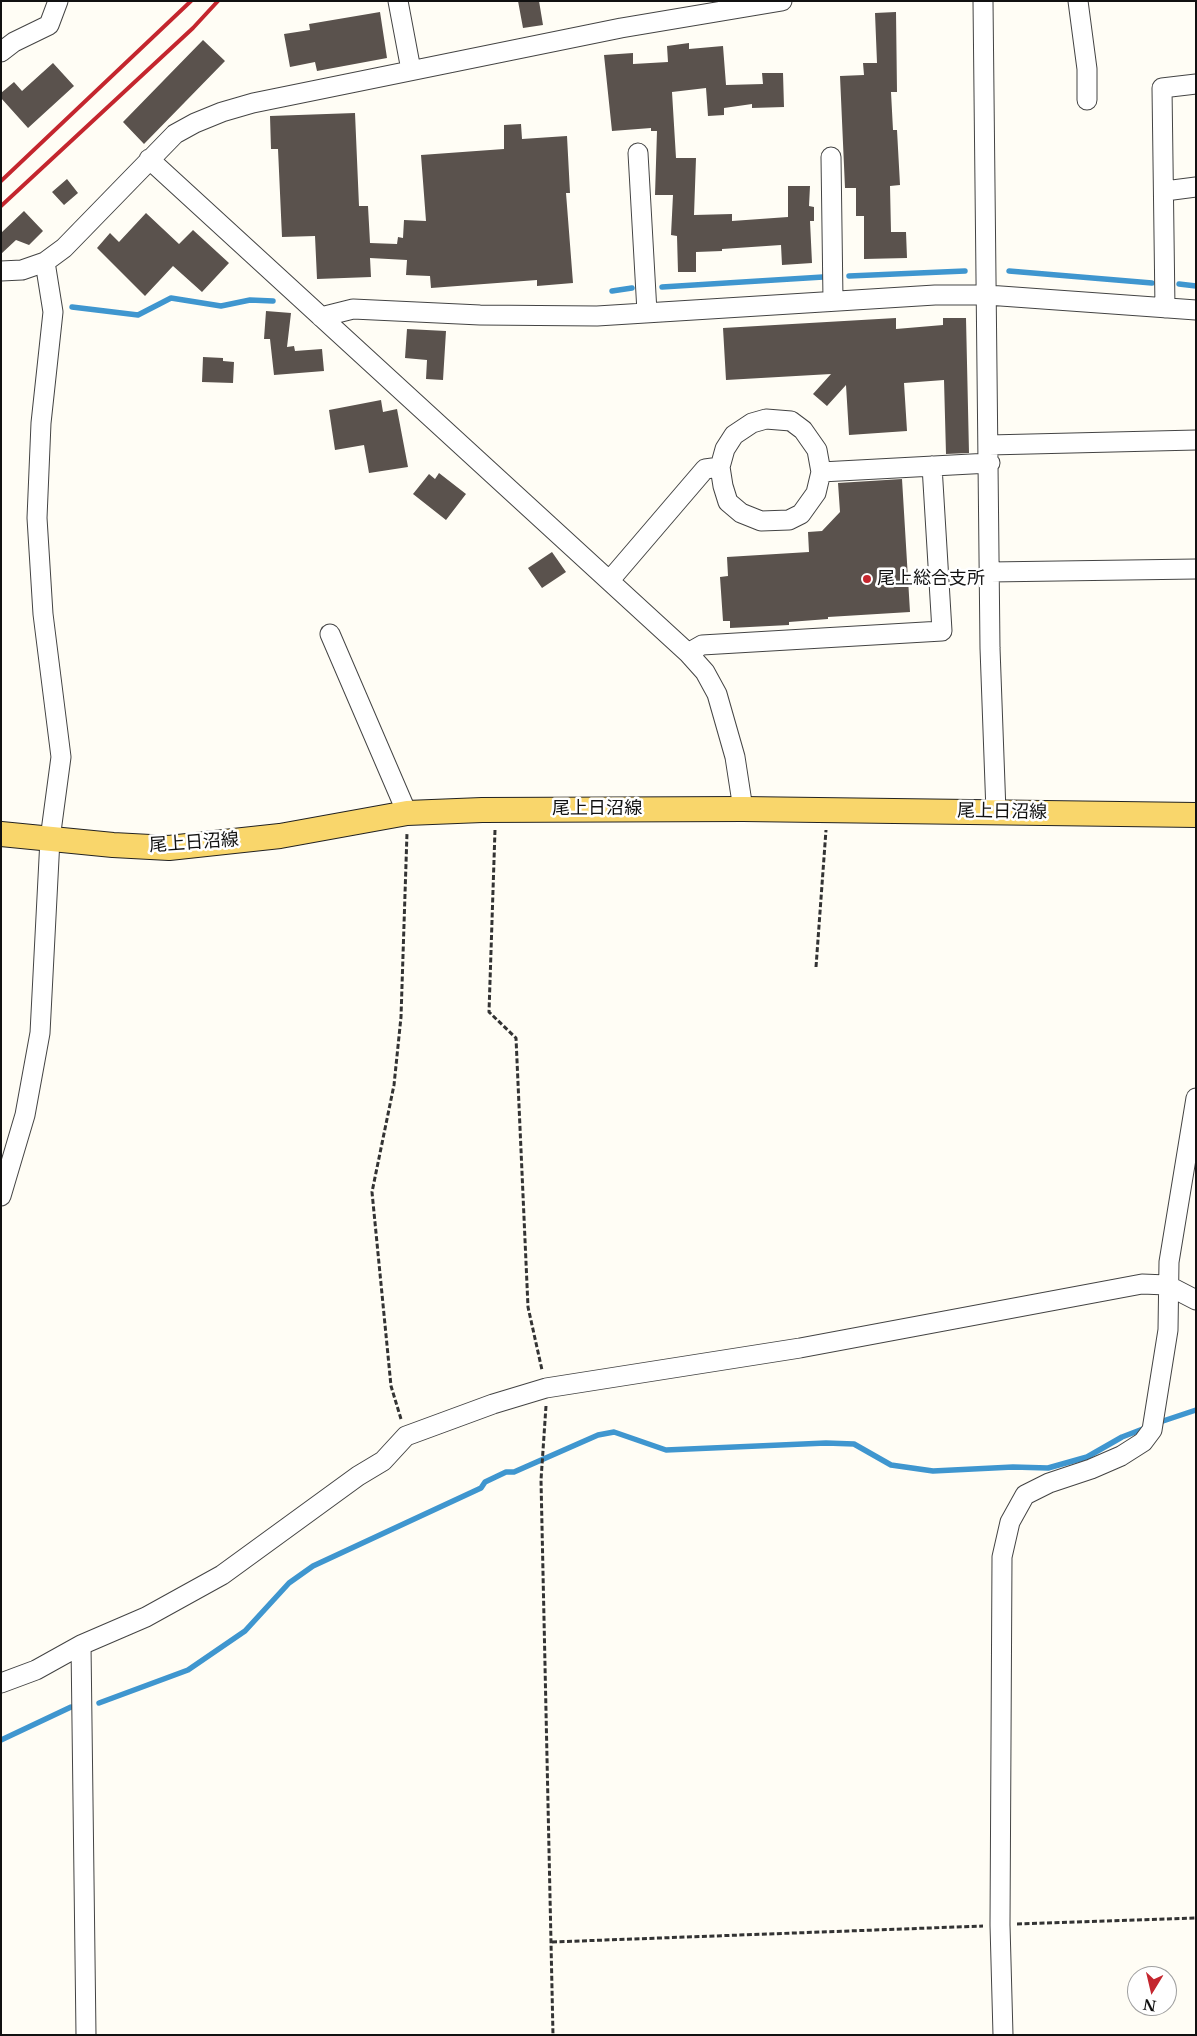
<!DOCTYPE html>
<html>
<head>
<meta charset="utf-8">
<style>
	body { margin:0 }
	#map { position:relative; width:1197px; height:2036px; overflow:hidden; background:#fffdf5; font-family:"Libre Baskerville",serif }
	canvas { display:block }
	.frame { position:absolute; inset:0; border:2px solid #111; pointer-events:none }
	.north { position:absolute; left:1127px; top:1966px; width:50px; height:50px; box-sizing:border-box; background:#fff; border:1px solid #a0a0a0; border-radius:50%; rotate:189deg; font-size:14px; font-weight:700; line-height:20px; text-align:center; color:#111 }
	.north::after { content:''; display:block; margin:auto; width:18px; height:22px; background:#c4262e; clip-path:polygon(50% 0,100% 100%,50% 72%,0 100%) }
</style>
</head>
<body>
<div id="map">
<canvas width="1197" height="2036"></canvas>
<div class="frame"></div>
<div class="north">N</div>
</div>
<script>
const c = document.querySelector('canvas').getContext('2d');
c.lineJoin = 'round';
const shape = rows => new Path2D(rows.map(r => 'M' + r).join(''));
function strokePath(path, color, width, dash) { c.strokeStyle = color; c.lineWidth = width; c.lineCap = dash ? 'butt' : 'round'; c.setLineDash(dash || []); c.stroke(path); }
function fill(path, color) { c.fillStyle = color; c.fill(path, 'evenodd'); }
function write(font, color, halo, rows, align = 'center') {
  c.font = font + ' "Libre Baskerville","Noto Sans JP",serif'; c.lineWidth = 5; c.setLineDash([]); c.textBaseline = 'middle'; c.strokeStyle = halo; c.fillStyle = color; for (const [text, x, y, turn = 0] of rows) {
    c.save(); c.translate(x, y); c.rotate((+turn || 0) * Math.PI / 180); c.textAlign = isNaN(turn) ? turn : align; if (halo) c.strokeText(text, 0, 0); c.fillText(text, 0, 0); c.restore();
  }
}
strokePath(shape([
	[1009,271,1152,283],
	[849,276,965,271],
	[1179,284,1196,286],
	[662,287,823,277],
	[612,291,632,288],
	[72,307,138,315,171,298,221,306,250,300,273,301],
	[1157,1423,1196,1410],
	[99,1703,188,1670,245,1631,289,1583,313,1566,481,1488,485,1482,506,1472,514,1472,598,1435,614,1432,666,1450,826,1443,854,1444,891,1465,933,1471,1013,1467,1048,1468,1087,1457,1122,1437,1148,1427],
	[1,1740,71,1707]
]), '#3f96cf', 5.5);
fill(shape([
	[518,1,539,1,543,25,523,28],
	[380,12,387,58,317,71,315,62,290,67,284,34,310,30,309,24],
	[896,12,897,92,891,92,893,130,897,130,900,185,890,186,891,232,906,232,907,258,864,259,864,216,856,216,856,188,845,188,840,76,864,75,863,63,877,63,875,13],
	[203,40,225,61,144,144,123,122],
	[689,43,689,49,723,46,726,85,763,84,762,73,783,73,784,107,752,108,752,104,724,108,724,115,708,116,706,88,672,92,676,158,696,158,694,215,732,214,732,221,788,217,788,186,810,186,809,206,814,207,814,221,810,221,812,263,782,265,781,245,722,249,722,251,696,252,696,272,678,272,677,236,671,235,673,195,655,195,657,131,651,131,651,128,612,131,604,55,633,53,633,64,668,62,667,46],
	[53,63,74,86,28,128,1,98,1,93,14,82,22,91],
	[355,113,359,206,368,206,370,243,397,244,398,237,403,238,404,220,426,221,421,155,504,149,504,125,521,124,522,139,567,136,570,193,566,193,573,283,537,286,537,280,431,288,430,276,406,275,407,260,370,258,371,277,317,279,315,236,282,237,278,149,271,149,270,116],
	[67,179,78,193,64,205,52,192],
	[24,211,43,231,29,245,16,240,1,254,1,233],
	[146,213,179,244,193,230,229,263,202,292,173,266,145,296,97,248,110,233,119,242],
	[266,311,291,313,287,347,294,346,295,351,322,349,324,371,274,375,270,339,264,339],
	[896,318,896,329,943,325,943,318,966,318,969,453,946,454,944,380,904,383,907,431,849,435,846,385,827,406,813,394,831,374,726,380,723,328],
	[407,329,446,331,443,380,426,379,427,360,405,358],
	[203,357,223,358,223,361,234,362,233,383,202,382],
	[381,400,383,412,397,409,408,467,369,473,364,445,335,450,329,410],
	[439,473,466,494,446,520,413,494,429,474,435,479],
	[902,479,910,612,828,617,828,619,789,622,789,625,730,628,730,621,723,621,720,577,728,576,727,557,809,552,808,532,822,531,840,512,838,483],
	[552,552,566,572,542,588,528,568]
]), '#5a524d');
const minor = shape([
	[398,1,411,70],
	[983,1,990,648,996,812],
	[1078,1,1087,69,1087,100],
	[1,52,14,42,49,25,58,1],
	[638,153,647,312],
	[831,157,833,300],
	[149,159,688,653,705,672,717,694,735,757,743,809],
	[1165,191,1196,187],
	[1,271,22,270,45,262,64,248,175,134,195,123,222,112,253,103,621,28,782,1],
	[1165,308,1162,88,1196,84],
	[321,317,353,309,480,315,597,316,935,295,987,295,1196,310],
	[766,419,791,421,803,430,817,450,821,472,816,493,801,514,789,520,761,521,741,513,728,502,723,486,720,467,725,449,734,435,752,423,766,419],
	[989,445,1196,440],
	[821,472,990,463],
	[990,572,1196,569],
	[610,580,705,469,720,467],
	[330,634,407,813],
	[688,653,702,645,942,631,932,466],
	[1,1196,25,1115,40,1033,50,839,61,757,43,614,37,518,41,423,53,312,45,262],
	[81,1645,86,2035],
	[1,1683,36,1670,81,1645,146,1617,222,1575,358,1476,383,1461,406,1436,493,1404,546,1388,800,1348,1142,1284,1167,1285,1196,1300],
	[1003,2035,1000,1925,1002,1557,1010,1522,1025,1495,1049,1483,1091,1469,1121,1456,1143,1442,1152,1430,1168,1330,1169,1262,1196,1098]
]);
const major = shape([
	[1,834,113,845,169,848,280,836,407,813,482,810,743,809,1196,815]
]);
strokePath(minor, '#444', 21);
strokePath(major, '#222', 26);
strokePath(shape([
	[495,830,489,1012,516,1038,528,1307,542,1370],
	[816,967,826,830],
	[546,1406,541,1480,553,2035],
	[401,1419,391,1386,372,1192,394,1085,401,1017,407,833],
	[1017,1924,1196,1918],
	[552,1942,983,1926]
]), '#333', 3, [5, 2.5]);
strokePath(minor, '#fff', 19);
strokePath(major, '#f9d66b', 24);
strokePath(shape([
	[1,181,191,1],
	[1,206,193,28,218,1]
]), '#c4262e', 4);
for (const [x, y, r, color] of [
	[867,579,5,"#c4262e"]
]) { const dot = new Path2D(); dot.arc(x, y, r, 0, 2 * Math.PI); c.fillStyle = color; c.fill(dot); strokePath(dot, '#fff', 2); }
write('18px', '#111', '#fff', [
	["尾上総合支所",877,579]
], 'left');
write('18px', '#111', '#fff', [
	["尾上日沼線",597,809],
	["尾上日沼線",1002,812,1],
	["尾上日沼線",194,843,-4]
]);
</script>
</body>
</html>
